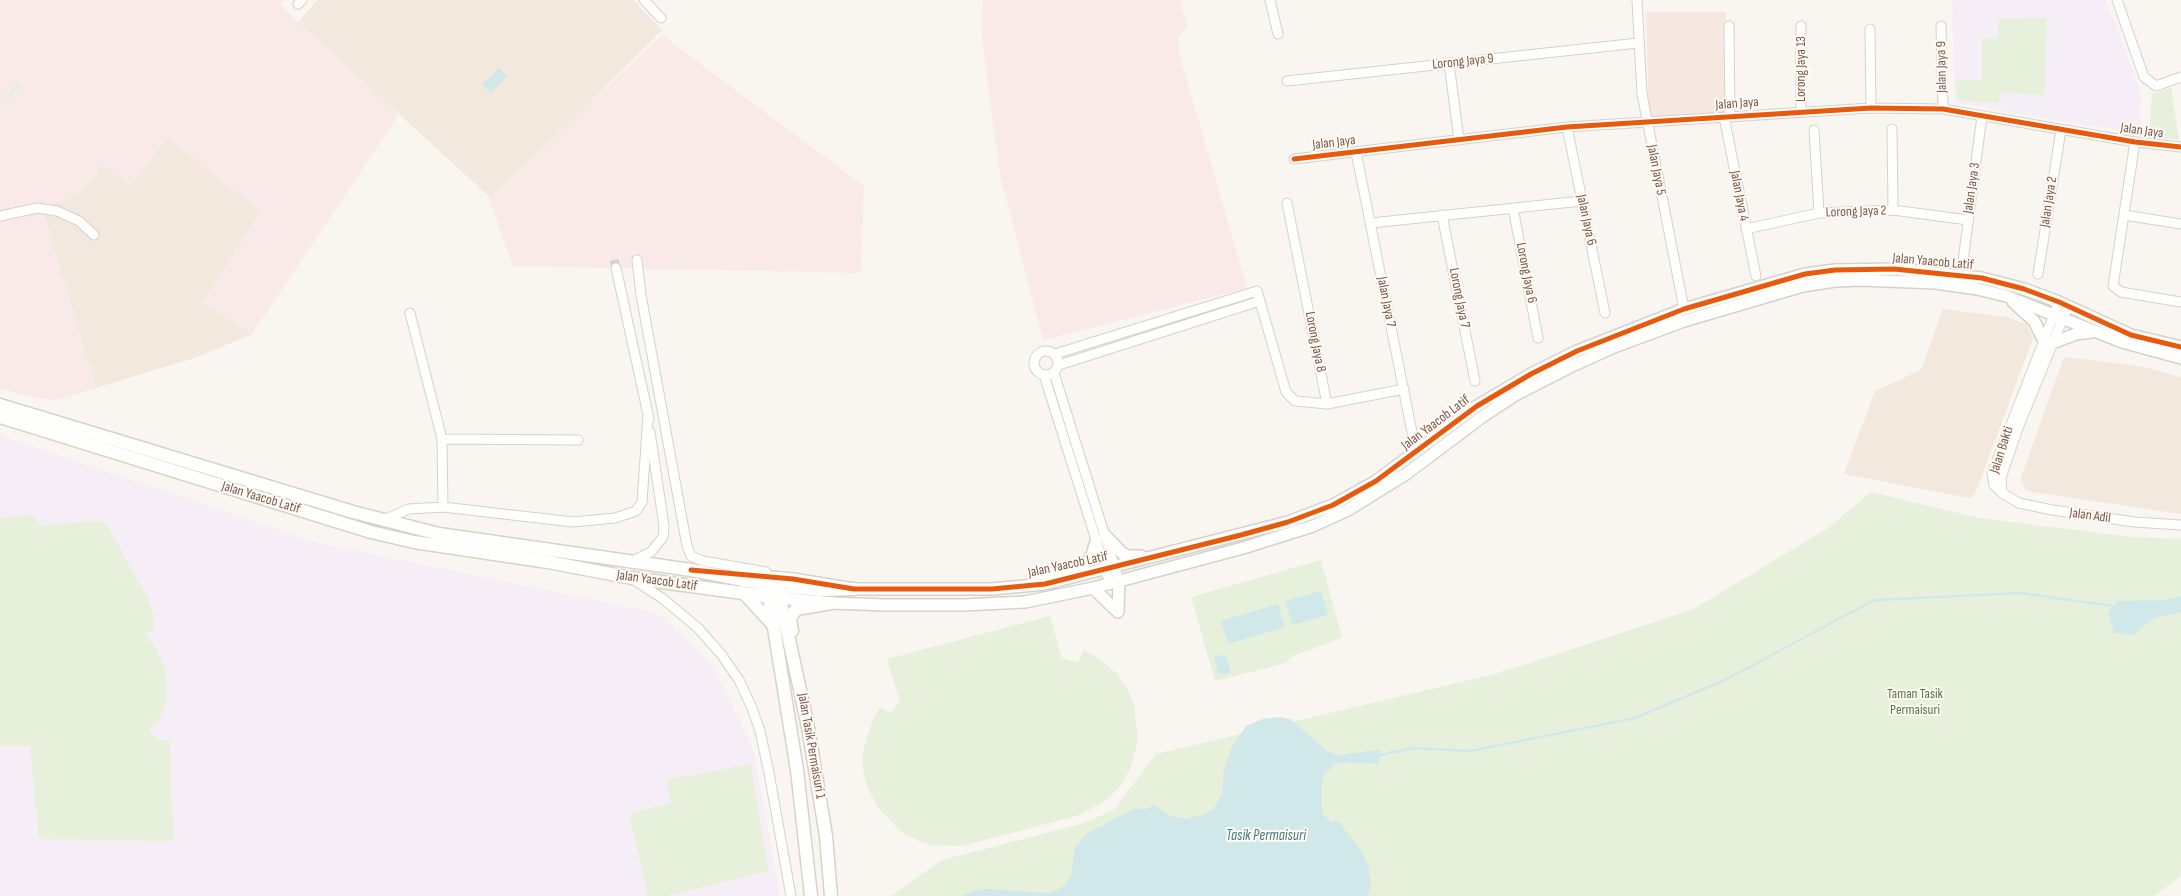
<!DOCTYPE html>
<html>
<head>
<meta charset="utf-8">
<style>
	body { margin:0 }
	canvas { display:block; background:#f9f5f0 }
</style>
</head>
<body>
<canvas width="2181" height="896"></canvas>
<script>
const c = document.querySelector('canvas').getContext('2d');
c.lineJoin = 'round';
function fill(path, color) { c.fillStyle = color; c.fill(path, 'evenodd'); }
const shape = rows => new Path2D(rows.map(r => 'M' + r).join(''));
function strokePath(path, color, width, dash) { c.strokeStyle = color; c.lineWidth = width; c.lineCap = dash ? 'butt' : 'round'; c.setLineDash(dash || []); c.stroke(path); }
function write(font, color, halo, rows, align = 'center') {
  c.font = font + ' "Sofia Sans Condensed",sans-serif'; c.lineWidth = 4; c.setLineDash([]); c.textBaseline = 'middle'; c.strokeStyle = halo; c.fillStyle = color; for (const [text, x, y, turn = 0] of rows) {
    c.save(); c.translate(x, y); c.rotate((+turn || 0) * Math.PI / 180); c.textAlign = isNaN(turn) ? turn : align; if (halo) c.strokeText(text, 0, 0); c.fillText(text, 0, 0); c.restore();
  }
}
fill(shape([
	[318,0,633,0,662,30,493,200,298,22],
	[168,138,261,211,202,303,252,334,197,357,96,388,41,205,65,201,93,179,102,164,131,186],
	[1943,309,2007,317,2026,324,2033,338,1975,494,1969,498,1844,474,1875,391,1921,370],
	[2064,357,2139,366,2181,377,2181,514,2026,491,2020,480]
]), '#f2e8de');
fill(shape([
	[1646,12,1726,12,1727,114,1649,118]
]), '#f6e8e1');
fill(shape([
	[1952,0,2106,0,2141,92,2140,133,2077,124,1959,103,1955,99],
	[0,433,13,440,314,542,657,613,713,666,754,751,780,896,0,896]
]), '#f6eef6');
fill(shape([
	[0,0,285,0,280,5,399,114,252,334,201,303,261,211,168,138,131,186,102,164,93,179,80,192,65,201,41,206,96,388,54,401,20,394,0,388],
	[983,0,1180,0,1187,26,1179,37,1179,53,1247,288,1043,340,1000,175,982,38],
	[662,35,864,186,861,273,513,266,489,198]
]), '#fae9e9');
fill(shape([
	[2047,18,2044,95,2001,92,1999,103,1957,100,1956,80,1982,80,1982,38,1997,38,1999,19],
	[17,82,21,86,8,101,4,97],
	[2171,88,2179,140,2149,138,2152,94],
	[1871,492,1979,518,2132,537,2181,539,2181,876,2154,896,891,896,942,860,1081,824,1114,810,1156,754,1495,674,1692,610,1828,528],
	[33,515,40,526,92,521,105,522,148,599,153,614,153,631,147,632,148,639,153,643,166,670,167,700,162,714,157,723,150,728,150,733,155,734,155,740,170,740,173,841,39,839,30,746,0,746,0,518],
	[1321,560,1342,638,1293,656,1283,664,1215,681,1191,597],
	[1050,616,1062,658,1078,663,1084,650,1101,660,1115,672,1127,688,1134,706,1138,740,1130,769,1120,786,1109,798,1080,815,962,846,931,845,917,840,900,831,877,806,868,788,863,770,863,752,872,721,880,707,890,713,900,702,887,659],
	[751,764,768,871,667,896,648,896,629,814,671,803,666,780]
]), '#e7f0db');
fill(shape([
	[499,68,507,76,491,93,482,85],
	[1321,591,1328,615,1292,625,1286,601],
	[2181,596,2181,612,2153,619,2133,635,2114,633,2108,612,2117,601,2165,600],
	[1278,604,1285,627,1228,644,1221,621],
	[1221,655,1226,657,1231,672,1224,675,1218,673,1214,657],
	[1280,717,1290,719,1327,751,1339,755,1380,750,1381,755,1378,764,1341,762,1335,764,1324,775,1322,783,1322,813,1331,822,1338,821,1362,852,1369,868,1371,884,1368,896,961,896,974,891,987,889,1049,893,1057,890,1065,885,1071,875,1075,847,1086,834,1136,808,1144,810,1154,805,1170,816,1186,819,1205,814,1213,809,1219,800,1223,790,1223,773,1232,747,1246,726,1263,719]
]), '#d0e8ea');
strokePath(shape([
	[1381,755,1413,748,1470,751,1635,718,1727,679,1874,600,2021,593,2113,606]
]), '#d0e8ea', 2.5);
strokePath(shape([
	[614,260,616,268]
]), '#d9cfc7', 9, [9, 4.5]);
const minor = shape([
	[644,0,661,18],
	[1270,0,1278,34],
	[1637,0,1642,94,1684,309],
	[2117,0,2144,77,2156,86,2181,77],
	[298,4,302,0],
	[1729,26,1730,116],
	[1941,26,1943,109],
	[1870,29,1871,108],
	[1449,63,1459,140],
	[1287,81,1638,43],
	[1801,111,1801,26],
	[1724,117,1756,276],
	[1567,127,1605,313],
	[1892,129,1893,210],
	[1814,130,1819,213],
	[2135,142,2113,286,2121,292,2181,302],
	[1356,152,1416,452],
	[1294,159,1567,127,1871,108,1943,109,2135,142,2181,147],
	[1287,203,1327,404],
	[1513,208,1538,338],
	[1442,215,1475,381],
	[2124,215,2181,224],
	[0,216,37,208,57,211,79,221,94,235],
	[1371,223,1582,201],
	[1746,229,1819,213,1893,210,1968,220],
	[637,260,641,295,687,546,691,556,703,561,766,572],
	[1963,261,1982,116],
	[616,268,649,419],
	[2038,274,2061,130],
	[2059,302,1992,473,1994,485,2002,493,2019,503,2052,510,2134,522,2181,525],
	[410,313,442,439,443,507],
	'1034 363a12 12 0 1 1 24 0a12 12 0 1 1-24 0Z',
	[1055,354,1257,291,1286,392,1295,401,1327,404,1404,389],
	[1059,365,1260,301],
	[1054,373,1119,581],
	[1044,375,1110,584],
	[442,439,578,440],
	[2002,493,2001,478,2018,428,2068,306],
	[383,520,409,509,443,507,573,522,615,518,636,511,642,502,648,415],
	[632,561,651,552,663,537,664,526,650,432],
	[634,580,662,598,698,628,721,654,739,680,752,708,760,731,769,773,791,896]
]);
const tertiary = shape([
	[2013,302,2034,321,2044,341],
	[2055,342,2076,334,2092,332],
	[1105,535,1122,553,1128,556,1141,556],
	[736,574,793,579,854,589,992,589,1045,584,1288,522,1333,505,1376,481,1477,406,1531,374,1577,351,1684,309,1805,274,1835,270,1894,269,1982,278,2024,289,2059,302,2131,335,2181,347],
	[1035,578,1078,567,1088,561,1092,555,1096,541],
	[1093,588,1118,612],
	[780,598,832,603,886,605,963,605,1025,602,1093,588,1243,548,1313,526,1348,510,1406,474,1482,417,1517,394,1570,367,1614,347,1684,321,1803,286,1835,281,1861,280,1936,283,1977,289,2006,296,2122,342,2181,358],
	[1118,612,1119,581]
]);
const secondary = shape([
	[0,405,353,512,439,534,691,570,770,585,780,598,808,727,826,836,831,896],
	[0,417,371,532,414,542,548,562,632,578,780,598],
	[743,592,774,626],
	[769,597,797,770,811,896],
	[769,597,775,590,788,587,820,590,854,589],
	[792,631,790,619,796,609,832,603]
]);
strokePath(minor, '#d7d1cb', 11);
strokePath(tertiary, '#d7d1cb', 14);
strokePath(secondary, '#d9d2cb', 15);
strokePath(minor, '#fefefd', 9);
strokePath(tertiary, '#fefefd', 11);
strokePath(secondary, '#fefefd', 12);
strokePath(shape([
	[1294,159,1567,127,1871,108,1943,109,2135,142,2181,147],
	[691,570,793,579,854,589,992,589,1045,584,1241,535,1288,522,1333,505,1376,481,1477,406,1531,374,1577,351,1684,309,1805,274,1835,270,1894,269,1982,278,2024,289,2059,302,2131,335,2181,347]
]), '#e8590c', 5);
write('14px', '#7a5c4d', '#fffaf3', [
	["Lorong Jaya 9",1463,62,-6],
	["Jalan Jaya 9",1942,67,-91],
	["Lorong Jaya 13",1801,69,-90],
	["Jalan Jaya",1737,104,-4],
	["Jalan Jaya",2142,131,8],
	["Jalan Jaya",1334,143,-7],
	["Jalan Jaya 5",1656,170,79],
	["Jalan Jaya 3",1972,188,-82],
	["Jalan Jaya 4",1739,196,79],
	["Jalan Jaya 2",2049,202,-81],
	["Lorong Jaya 2",1856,212,-2],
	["Jalan Jaya 6",1586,220,78],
	["Jalan Yaacob Latif",1933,262,5],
	["Lorong Jaya 6",1526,273,79],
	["Lorong Jaya 7",1459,298,79],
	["Jalan Jaya 7",1386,302,79],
	["Lorong Jaya 8",1315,342,79],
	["Jalan Yaacob Latif",1436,423,-37],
	["Jalan Bakti",2002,450,-72],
	["Jalan Yaacob Latif",261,498,17],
	["Jalan Adil",2090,516,8],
	["Jalan Yaacob Latif",1068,565,-12],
	["Jalan Yaacob Latif",657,581,8],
	["Jalan Tasik Permaisuri 1",811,746,80]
]);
write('14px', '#537a41', '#fffaf3', [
	["Taman Tasik",1915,694],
	["Permaisuri",1915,710]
]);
write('italic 15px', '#437c86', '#fffaf3', [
	["Tasik Permaisuri",1266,836]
]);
</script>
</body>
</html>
